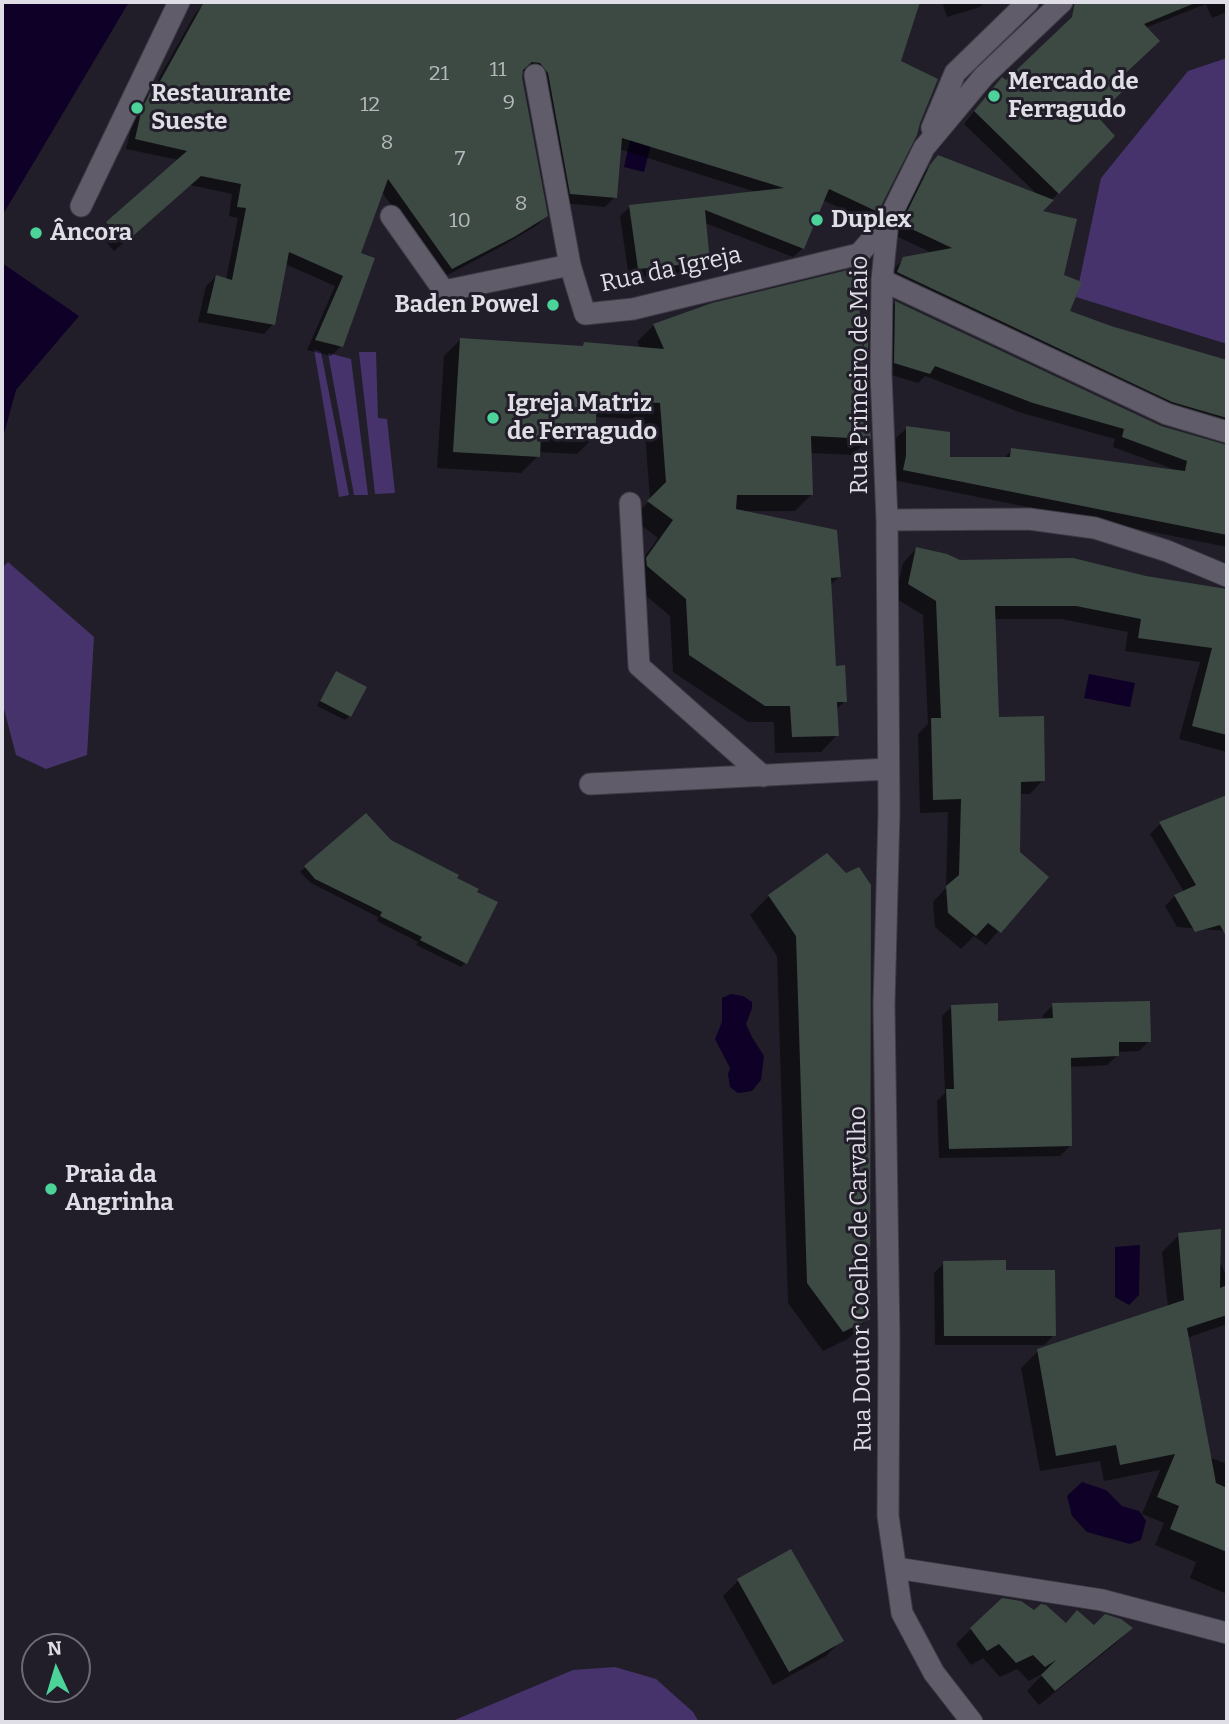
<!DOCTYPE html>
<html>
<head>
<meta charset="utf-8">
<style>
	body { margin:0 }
	#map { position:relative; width:1229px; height:1724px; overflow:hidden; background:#211e29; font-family:Bitter,serif }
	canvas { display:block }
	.frame { position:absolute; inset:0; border:4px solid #dfdde5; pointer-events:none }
	.north { position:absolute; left:21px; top:1633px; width:70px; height:70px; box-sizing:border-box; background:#211e29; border:2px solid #6d6a74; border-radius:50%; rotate:356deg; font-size:19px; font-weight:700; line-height:28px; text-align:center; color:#dfdde5 }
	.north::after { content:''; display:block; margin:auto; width:24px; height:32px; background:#4cd39a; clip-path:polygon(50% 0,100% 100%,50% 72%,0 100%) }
</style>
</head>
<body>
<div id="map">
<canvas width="1229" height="1724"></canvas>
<div class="frame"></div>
<div class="north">N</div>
</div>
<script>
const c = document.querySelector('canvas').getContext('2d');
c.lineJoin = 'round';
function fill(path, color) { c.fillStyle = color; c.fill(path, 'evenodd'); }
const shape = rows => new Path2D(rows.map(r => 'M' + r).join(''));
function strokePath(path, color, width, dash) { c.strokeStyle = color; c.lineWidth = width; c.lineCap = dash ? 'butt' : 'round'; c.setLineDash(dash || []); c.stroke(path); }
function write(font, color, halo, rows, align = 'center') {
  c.font = font + ' Bitter,serif'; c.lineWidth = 6; c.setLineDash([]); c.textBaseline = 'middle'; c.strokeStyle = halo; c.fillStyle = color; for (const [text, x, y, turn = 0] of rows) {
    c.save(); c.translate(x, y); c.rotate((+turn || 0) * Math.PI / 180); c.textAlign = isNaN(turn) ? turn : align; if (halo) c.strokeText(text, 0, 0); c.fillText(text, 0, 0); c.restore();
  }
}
fill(shape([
	[1227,58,1227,344,1076,297,1101,178,1188,71],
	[314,349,321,352,349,495,339,497],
	[359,352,376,352,378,418,387,419,395,493,375,494],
	[328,353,351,359,368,495,354,495],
	[8,562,94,637,87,755,46,769,16,755,4,709,2,708,2,568],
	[615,1667,656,1679,693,1712,699,1722,450,1722,573,1670]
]), '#46336c');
fill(shape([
	[2,2,129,2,2,216],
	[633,128,654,132,644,172,624,167],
	[2,263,79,316,16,390,2,441],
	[1089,674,1135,683,1130,707,1084,698],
	[731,994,743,996,752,1002,752,1008,746,1024,752,1037,764,1056,761,1080,752,1091,738,1093,730,1087,728,1074,730,1068,715,1039,722,1022,722,998],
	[1140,1245,1139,1295,1129,1305,1115,1297,1115,1247],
	[1082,1482,1106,1490,1122,1506,1139,1511,1146,1521,1141,1540,1130,1544,1087,1532,1072,1516,1067,1496]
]), '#0f0028');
fill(shape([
	[215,2,904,2,916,8,899,62,876,211,867,221,823,200,803,248,793,257,705,223,709,261,699,271,629,278,620,216,630,207,759,193,619,149,615,197,605,207,561,203,530,72,521,71,546,216,536,226,502,246,442,278,382,192,359,254,341,346,331,356,307,350,335,286,285,264,273,324,264,334,198,322,206,286,216,277,226,280,238,218,229,216,232,194,190,185,114,251,98,233,179,160,126,149,133,120,142,102,150,94,195,14,204,4,212,7],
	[942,2,985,2,980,7,947,17],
	[1083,2,1227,2,1227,12,1212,18,1206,4,1145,28,1094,117,1113,136,1040,212,1062,276,1068,312,1110,327,1227,362,1227,435,887,283,894,269,904,258,932,253,892,234,920,177,939,157,1039,196,964,124,991,90,1006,83,1087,4],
	[895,303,1161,428,1227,446,1227,547,893,480,896,438,907,428,948,458,1003,459,1012,450,1173,469,1113,447,1115,439,1022,413,925,376,918,383,885,373,885,313],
	[654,325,861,346,866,341,866,355,863,359,869,439,852,455,810,453,812,494,795,511,744,511,839,577,829,586,834,667,845,701,836,710,837,735,821,752,775,753,774,722,748,722,673,672,670,616,631,583,630,577,658,538,632,518,650,500,644,419,595,417,594,437,577,454,538,452,538,456,521,473,437,468,444,356,460,340,581,347,585,344,640,348,637,342],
	[916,549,959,562,1207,603,1227,609,1227,752,1179,739,1200,662,1125,651,1128,632,1061,619,994,619,997,719,1043,780,1030,794,1019,794,1018,853,1046,877,986,945,974,936,961,949,935,927,933,902,946,888,948,812,920,813,918,734,928,724,923,615,895,598,903,563],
	[336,673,350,716,345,720,317,706],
	[1224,798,1227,800,1227,931,1177,927,1165,906,1175,896,1184,892,1150,834,1160,824],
	[366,816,465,963,461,967,416,945,418,942,377,921,378,917,311,883,300,872],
	[827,855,868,1319,848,1339,823,1351,788,1303,777,956,750,915,769,896],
	[1053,1005,1149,1041,1139,1051,1117,1052,1118,1055,1107,1065,1070,1067,1070,1146,1060,1156,939,1158,937,1101,945,1093,942,1016,952,1006,997,1023,1043,1021,1043,1015],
	[1179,1235,1219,1260,1227,1278,1227,1324,1187,1338,1209,1457,1227,1464,1227,1594,1190,1578,1196,1562,1155,1545,1164,1523,1142,1514,1160,1470,1104,1481,1100,1461,1040,1471,1021,1368,1038,1351,1168,1307,1162,1252],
	[944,1263,1004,1272,1054,1335,1044,1345,935,1345,934,1273],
	[791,1551,841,1641,826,1656,773,1685,723,1596,738,1581],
	[1034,1612,1065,1624,1077,1612,1094,1628,1131,1628,1116,1643,1039,1705,1027,1691,1045,1672,1029,1681,1017,1669,1000,1677,983,1658,971,1665,956,1644,971,1629]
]), '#0007');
fill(shape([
	[204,2,920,2,901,61,938,79,920,123,917,135,878,212,829,189,804,249,705,210,710,262,638,269,629,205,784,188,622,138,617,198,570,194,548,73,540,63,532,62,523,70,522,77,548,216,514,237,452,269,388,179,361,253,375,258,343,347,315,340,343,276,289,252,275,325,207,313,216,275,232,280,246,208,237,207,241,184,201,176,125,243,106,222,187,151,135,139,142,108,151,91,154,92],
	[1075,2,1195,3,1144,24,1160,41,1114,84,1123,91,1097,116,1115,136,1059,194,974,111,1002,77,1006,80,1072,17],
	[938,155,1054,200,1043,211,1077,219,1064,275,1082,282,1070,311,1111,326,1227,360,1227,418,1172,402,897,272,903,257,952,248,901,224,930,165],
	[856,268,863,347,868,336,868,356,864,355,871,439,811,436,813,495,737,495,736,509,837,530,841,577,831,578,836,666,845,665,847,702,837,702,839,736,792,737,790,706,765,706,689,655,686,599,647,566,646,558,673,520,647,501,666,482,660,403,597,400,595,438,541,435,540,457,453,452,460,338,583,346,584,342,664,349,653,324,712,303],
	[895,301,1161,426,1227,445,1227,535,903,470,906,456,906,426,950,432,950,457,1010,457,1011,448,1185,471,1187,461,1122,437,1124,429,1033,403,935,366,930,374,894,363],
	[916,547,947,554,960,560,1073,558,1146,576,1227,589,1227,735,1192,726,1212,648,1138,638,1141,619,1076,606,995,606,999,717,1044,716,1045,781,1021,782,1020,852,1049,877,1001,933,988,923,976,936,948,913,946,886,959,875,961,799,933,800,931,718,941,718,936,601,908,584],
	[336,671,367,687,351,717,320,701],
	[1227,795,1227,938,1220,925,1195,932,1174,895,1196,885,1159,822],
	[366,813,391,840,459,875,457,878,479,889,477,892,498,902,467,964,420,940,422,937,380,916,382,912,315,879,304,866],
	[827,853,846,873,859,867,871,885,870,1319,843,1332,807,1283,796,936,768,895],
	[1150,1001,1151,1042,1119,1042,1119,1056,1071,1058,1072,1146,949,1149,946,1089,954,1089,951,1005,998,1003,998,1021,1053,1018,1052,1003],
	[1221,1229,1220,1288,1227,1285,1227,1315,1187,1328,1216,1483,1227,1488,1227,1552,1170,1529,1179,1506,1157,1497,1175,1454,1120,1465,1116,1445,1056,1456,1037,1349,1184,1300,1178,1233],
	[1006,1260,1006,1270,1055,1270,1056,1336,944,1336,943,1261],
	[791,1549,844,1641,789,1672,737,1579],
	[1002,1598,1021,1601,1034,1610,1041,1604,1046,1605,1066,1623,1077,1610,1094,1625,1105,1614,1121,1619,1133,1628,1055,1691,1041,1675,1056,1660,1045,1667,1033,1655,1016,1663,999,1644,987,1651,970,1628]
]), '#3c4a43');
const street = shape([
	[535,75,570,265],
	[932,128,955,73,1028,2],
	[81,206,179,2],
	[391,216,444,291,570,265,585,314,633,309,859,254,888,221],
	[882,280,1167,414,1227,432],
	[630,503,639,666,763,776],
	[887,520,1029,519,1095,528,1167,551,1227,576],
	[590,784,888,769],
	[896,1568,1102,1600,1227,1633],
	[972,1722,934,1673,902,1613,888,1516,889,1339,884,1005,889,813,887,520,881,374,882,280,888,221,924,148,984,76,1062,2]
]);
strokePath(street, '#3d3b44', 23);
strokePath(street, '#605c6a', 21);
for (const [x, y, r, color] of [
	[994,96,7,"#4cd39a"],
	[137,108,7,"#4cd39a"],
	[817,220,7,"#4cd39a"],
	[36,233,7,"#4cd39a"],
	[553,305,7,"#4cd39a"],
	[493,418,7,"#4cd39a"],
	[51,1189,7,"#4cd39a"]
]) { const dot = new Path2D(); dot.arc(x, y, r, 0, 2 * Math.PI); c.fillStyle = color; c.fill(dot); strokePath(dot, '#211e29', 2.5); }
write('21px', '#b6b8bc', null, [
	["11",498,70],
	["21",439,74],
	["9",509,103],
	["12",370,105],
	["8",387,143],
	["7",460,159],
	["8",521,204],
	["10",460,221]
]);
write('bold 24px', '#dfdde5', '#211e29', [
	["Mercado de",1008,82],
	["Ferragudo",1008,110],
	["Restaurante",151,94],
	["Sueste",151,122],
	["Duplex",831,220],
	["Âncora",50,233],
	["Baden Powel",539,305,"right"],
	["Igreja Matriz",507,404],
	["de Ferragudo",507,432],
	["Praia da",65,1175],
	["Angrinha",65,1203]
], 'left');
write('24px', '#dfdde5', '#211e29', [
	["Rua da Igreja",671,270,-12],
	["Rua Primeiro de Maio",860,375,-90],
	["Rua Doutor Coelho de Carvalho",861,1279,-91]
]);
</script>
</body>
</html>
